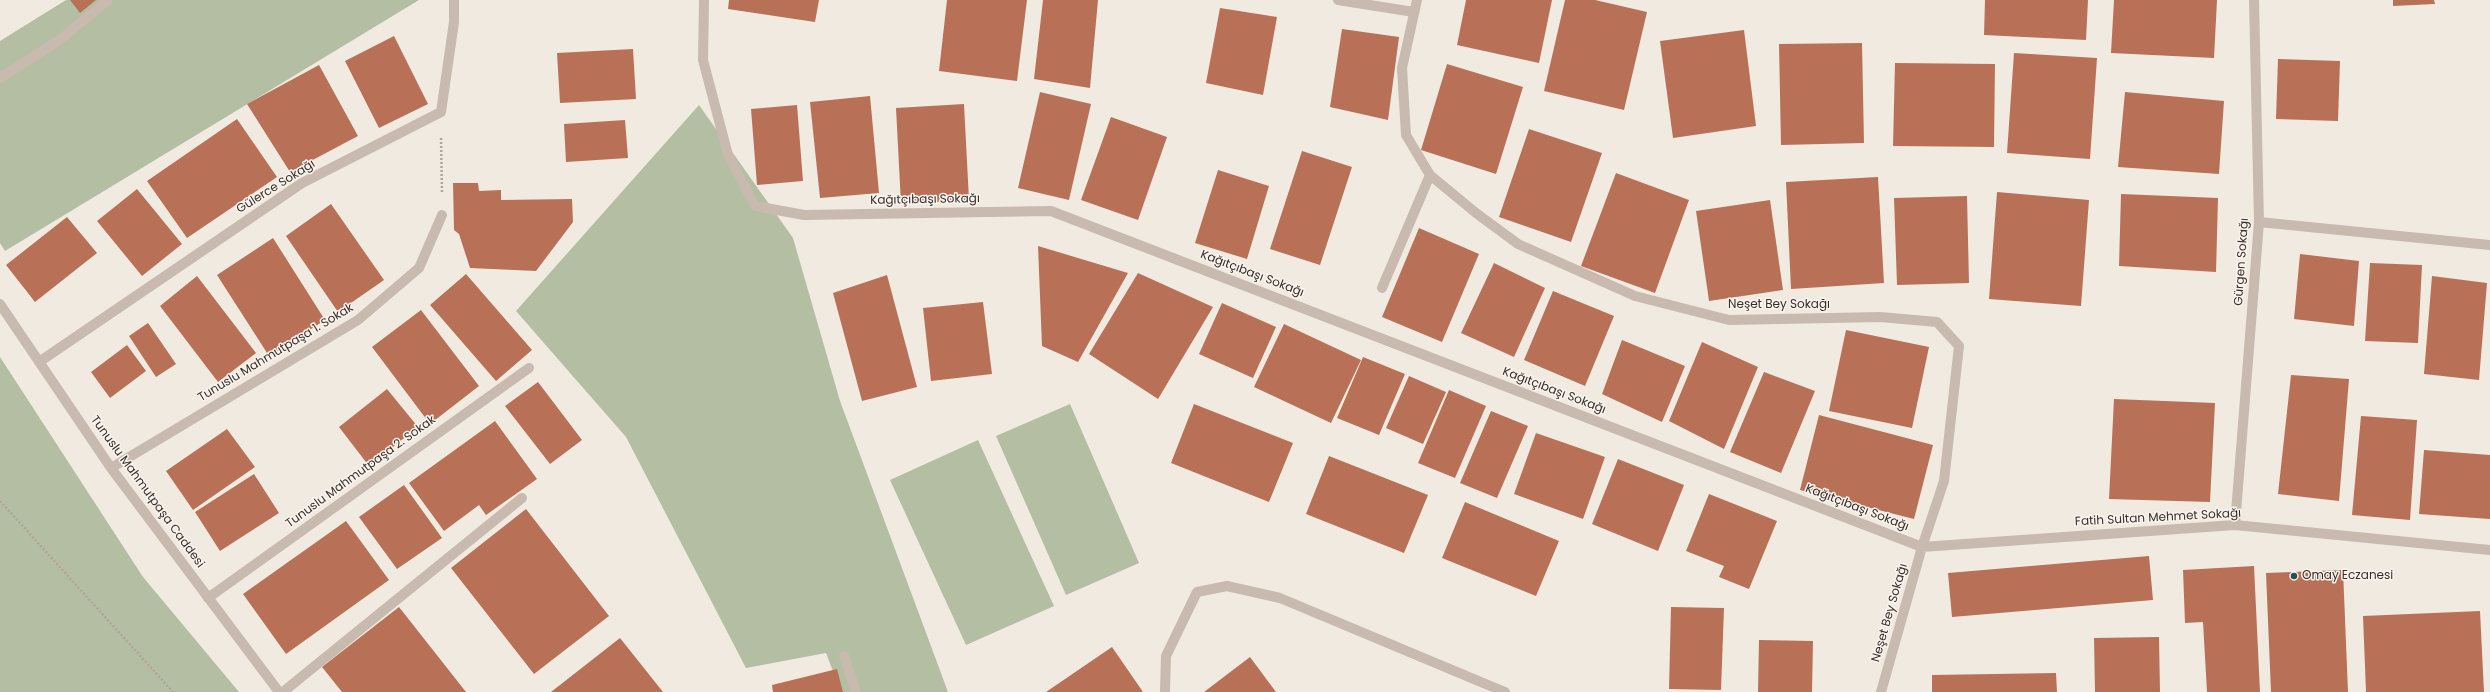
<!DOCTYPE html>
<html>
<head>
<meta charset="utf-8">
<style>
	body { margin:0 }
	canvas { display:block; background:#f1eae1 }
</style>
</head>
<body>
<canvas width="2490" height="692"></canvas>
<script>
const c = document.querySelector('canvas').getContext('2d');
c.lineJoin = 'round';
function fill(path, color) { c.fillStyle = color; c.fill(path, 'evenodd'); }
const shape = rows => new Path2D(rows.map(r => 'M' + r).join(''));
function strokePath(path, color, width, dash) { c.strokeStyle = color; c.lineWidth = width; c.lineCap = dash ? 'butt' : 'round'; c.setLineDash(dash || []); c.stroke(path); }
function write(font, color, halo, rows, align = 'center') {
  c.font = font + ' Poppins,sans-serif'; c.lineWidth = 3; c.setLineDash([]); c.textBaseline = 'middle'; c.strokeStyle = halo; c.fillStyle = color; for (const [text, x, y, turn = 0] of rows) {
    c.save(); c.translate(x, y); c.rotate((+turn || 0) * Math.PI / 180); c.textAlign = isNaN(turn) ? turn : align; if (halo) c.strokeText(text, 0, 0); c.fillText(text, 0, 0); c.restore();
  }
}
fill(shape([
	[66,0,419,0,5,251,0,243,0,41],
	[699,105,793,238,840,401,948,692,841,692,826,653,746,668,626,437,516,311],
	[0,357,143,577,239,692,0,692],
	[1070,404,1139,563,1066,595,996,436],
	[978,440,1054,606,966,645,890,480]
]), '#b4bea2');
fill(shape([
	[70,0,96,0,80,13],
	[729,0,819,0,815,22,728,9],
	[947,0,1027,0,1017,81,939,71],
	[1043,0,1098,0,1090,88,1034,79],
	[1466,0,1552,0,1539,63,1457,45],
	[1565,0,1595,0,1647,12,1624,110,1544,91],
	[1985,0,2088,0,2086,40,1984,35],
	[2114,0,2217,0,2214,58,2111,53],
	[2393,0,2434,0,2435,4,2393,6],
	[1220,8,1277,17,1263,95,1206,83],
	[1342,29,1399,37,1388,120,1330,107],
	[1744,30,1756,126,1673,138,1660,41],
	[394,36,428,104,379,128,345,61],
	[1862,43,1864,143,1781,145,1779,44],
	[633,49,636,99,560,103,557,53],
	[2014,53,2097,58,2090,159,2007,153],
	[2278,59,2340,61,2338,121,2276,119],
	[1895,63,1995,64,1994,147,1893,146],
	[1447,64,1523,87,1496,174,1421,150],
	[319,65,358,136,290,172,247,104],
	[1040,92,1091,104,1069,200,1018,188],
	[2125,92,2224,101,2219,174,2118,167],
	[870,96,879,193,820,198,810,102],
	[964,104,969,200,901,204,896,108],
	[797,105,803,181,757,185,751,109],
	[1111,117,1167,137,1138,220,1081,200],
	[237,119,277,177,187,238,147,181],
	[625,120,628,158,566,162,564,124],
	[1529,129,1602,153,1571,242,1499,217],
	[1302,151,1352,167,1320,265,1270,249],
	[1218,170,1269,186,1247,259,1195,243],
	[1616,173,1689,200,1655,293,1581,266],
	[1878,177,1884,283,1791,289,1786,182],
	[453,183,478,183,479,191,501,190,501,200,572,199,573,222,536,271,470,268,459,234,454,230],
	[137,189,182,244,142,276,97,221],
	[1997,192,2089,200,2081,306,1989,299],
	[2121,194,2218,198,2216,272,2119,266],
	[1967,196,1969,283,1897,285,1894,198],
	[1770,200,1783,290,1709,301,1696,211],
	[331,204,384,280,338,312,286,236],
	[67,217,97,253,35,302,6,265],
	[1419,228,1479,254,1442,342,1382,317],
	[273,238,325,320,269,356,217,275],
	[1038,246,1128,273,1078,362,1042,346],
	[2300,254,2359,261,2354,326,2294,319],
	[1494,263,1545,288,1514,357,1461,333],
	[2370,263,2422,265,2418,343,2365,341],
	[1138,273,1213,307,1158,399,1089,354],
	[466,274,532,350,496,381,430,305],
	[887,275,917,387,862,401,833,293],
	[197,276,256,353,218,382,160,306],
	[2432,276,2487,283,2479,380,2424,374],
	[1553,291,1614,316,1585,386,1524,360],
	[983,302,992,374,931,381,923,308],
	[1222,303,1276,327,1253,378,1199,354],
	[421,310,479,386,430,424,372,347],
	[148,323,176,364,156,377,129,336],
	[1284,324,1361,360,1331,423,1254,387],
	[1846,330,1929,347,1912,428,1829,411],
	[1622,340,1685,366,1662,422,1602,394],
	[1702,342,1758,367,1724,449,1669,421],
	[127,345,146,371,110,398,91,372],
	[1363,357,1405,374,1379,435,1337,418],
	[1764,372,1815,391,1781,473,1730,452],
	[2291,375,2349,379,2339,501,2278,494],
	[1409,376,1446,392,1423,444,1386,428],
	[538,382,582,440,550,464,505,406],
	[387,389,418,427,369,466,339,427],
	[1449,390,1486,406,1455,478,1418,463],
	[2114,399,2215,403,2210,502,2109,499],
	[1194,404,1293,443,1269,502,1171,463],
	[1491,411,1528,426,1497,498,1460,483],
	[1819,415,1933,445,1914,519,1800,490],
	[2361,416,2417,420,2410,520,2352,515],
	[495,421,537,479,486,515,479,505,444,531,409,483],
	[227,429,255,467,193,510,166,471],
	[1536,433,1605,457,1583,519,1514,494],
	[2424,450,2490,455,2490,519,2419,514],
	[1329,456,1428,495,1404,553,1306,514],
	[1618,459,1684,485,1658,551,1592,524],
	[254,474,279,513,220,551,195,512],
	[404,485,442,538,397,569,359,517],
	[1709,494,1777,521,1749,589,1719,577,1724,566,1686,551],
	[1465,502,1559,541,1536,596,1442,558],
	[526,509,609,616,534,674,451,568],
	[346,521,389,580,286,654,243,594],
	[2149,556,2153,600,1952,617,1948,573],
	[2254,566,2260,692,2207,692,2203,622,2185,623,2183,570],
	[2343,570,2348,692,2271,692,2266,573],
	[399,607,466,692,342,692,322,667],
	[1671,607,1724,608,1721,690,1669,689],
	[2480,611,2484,692,2366,692,2363,616],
	[2159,637,2160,692,2095,692,2094,638],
	[620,638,663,692,551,692],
	[1759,640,1813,641,1812,692,1758,692],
	[1112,647,1143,692,1046,692],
	[1250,657,1276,692,1204,692],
	[837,669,843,692,773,692,772,685],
	[2056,673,2057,692,1932,692,1932,675]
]), '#b87157');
strokePath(shape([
	[441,138,442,193],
	[0,501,173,692]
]), '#b3a498', 2.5, [2, 2]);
strokePath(shape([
	[704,0,703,60,728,155,755,206,804,215,1051,211,1922,547,2235,525,2490,550],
	[1338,0,1414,12],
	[1417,0,1402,68,1406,135,1430,175,1476,213,1518,244,1635,296,1729,320,1880,317,1937,322,1959,346,1944,481,1922,547,1881,692],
	[0,78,61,39,108,0],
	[2259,222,2490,245],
	[1382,288,1430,175],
	[0,304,111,468,279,692],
	[39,362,302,183,441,112,454,22,454,0],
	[111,468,358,320,419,268,442,215],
	[2235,525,2259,222,2254,0],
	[208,598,529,368],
	[844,656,856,692],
	[283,692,522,498],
	[1165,692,1166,656,1197,592,1227,586,1280,598,1505,692]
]), '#c8baae', 10);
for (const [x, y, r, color] of [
	[2294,576,4,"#255054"]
]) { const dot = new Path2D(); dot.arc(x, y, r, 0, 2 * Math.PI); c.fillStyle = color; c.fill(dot); strokePath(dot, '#f9f3ed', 1.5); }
write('12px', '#372f2b', '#f9f3ed', [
	["Gülerce Sokağı",276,187,-32],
	["Kağıtçıbaşı Sokağı",925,200,-1],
	["Gürgen Sokağı",2242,262,-86],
	["Kağıtçıbaşı Sokağı",1252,274,21],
	["Neşet Bey Sokağı",1779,305],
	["Tunuslu Mahmutpaşa 1. Sokak",276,353,-31],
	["Kağıtçıbaşı Sokağı",1554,391,21],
	["Tunuslu Mahmutpaşa 2. Sokak",361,472,-36],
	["Tunuslu Mahmutpaşa Caddesi",147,492,54],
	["Kağıtçıbaşı Sokağı",1857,508,21],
	["Fatih Sultan Mehmet Sokağı",2158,518,-3],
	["Neşet Bey Sokağı",1890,613,-74]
]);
write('12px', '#372f2b', '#f9f3ed', [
	["Omay Eczanesi",2302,576]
], 'left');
</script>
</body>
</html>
